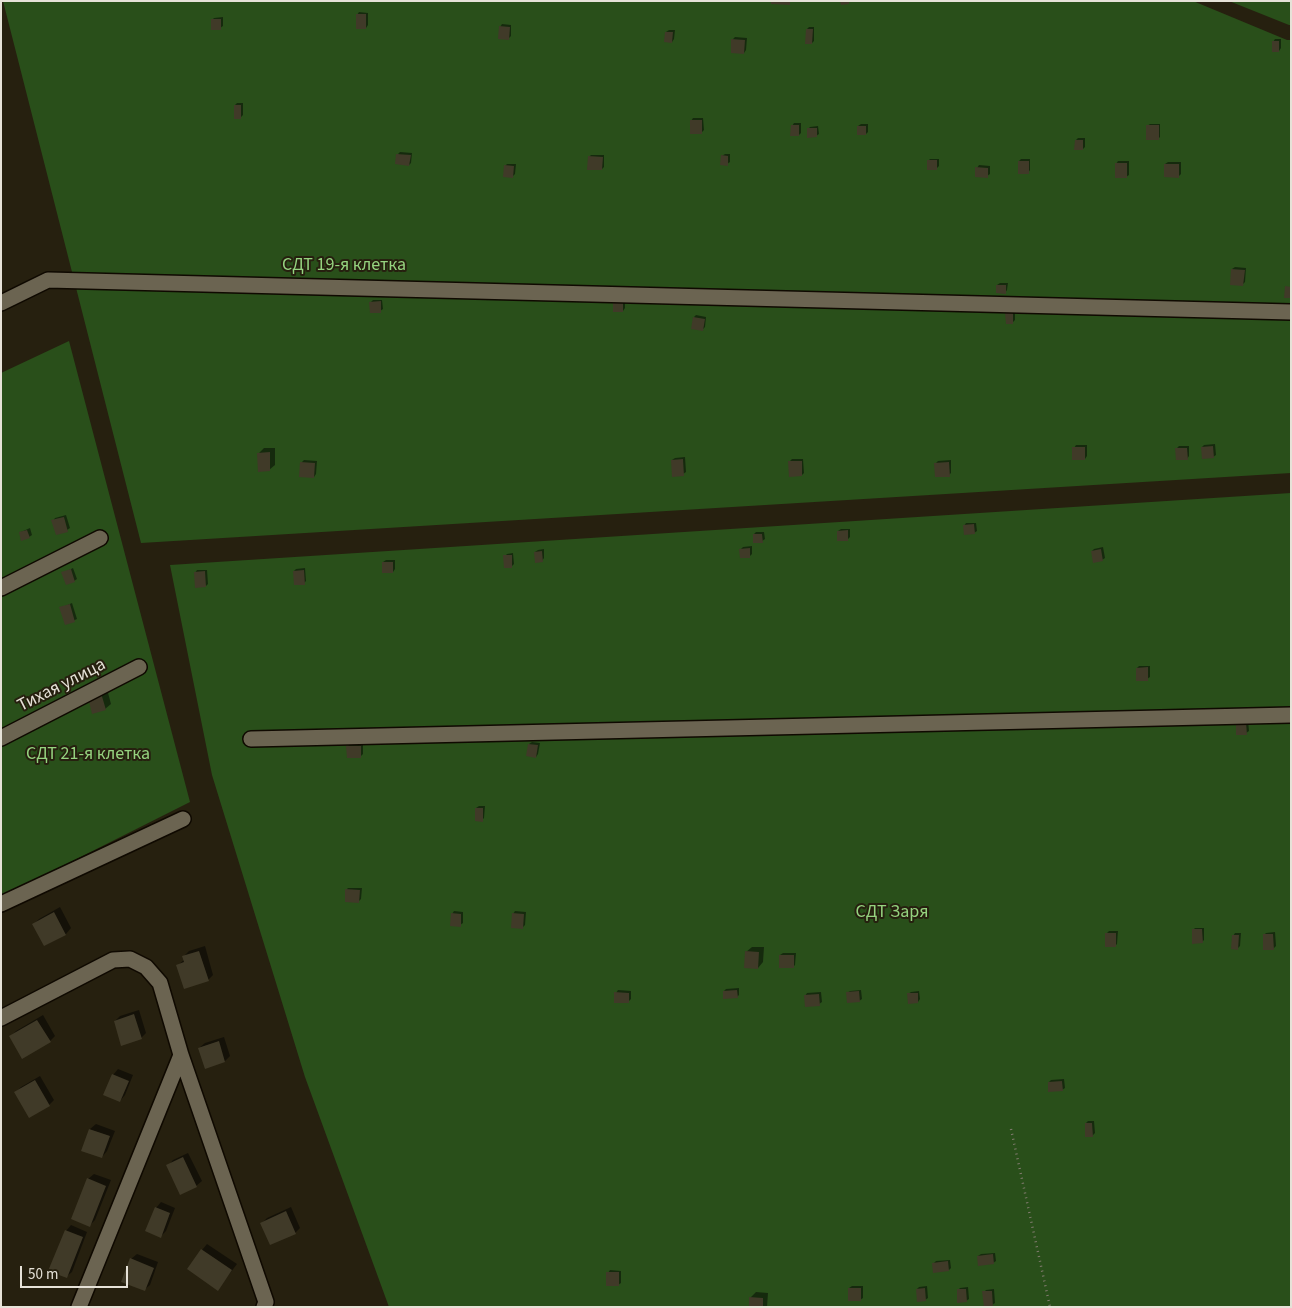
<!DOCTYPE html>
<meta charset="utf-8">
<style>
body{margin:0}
#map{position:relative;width:1292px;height:1308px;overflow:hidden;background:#26200f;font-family:"Source Sans 3",sans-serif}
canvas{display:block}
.frame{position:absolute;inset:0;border:2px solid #e6e2d8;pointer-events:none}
.scale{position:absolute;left:20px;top:1266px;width:108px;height:22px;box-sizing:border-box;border:2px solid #e6e2d8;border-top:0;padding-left:6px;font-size:15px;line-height:18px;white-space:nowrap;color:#e6e2d8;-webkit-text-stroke:4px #26200f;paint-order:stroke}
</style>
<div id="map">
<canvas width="1292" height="1308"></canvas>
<div class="frame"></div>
<div class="scale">50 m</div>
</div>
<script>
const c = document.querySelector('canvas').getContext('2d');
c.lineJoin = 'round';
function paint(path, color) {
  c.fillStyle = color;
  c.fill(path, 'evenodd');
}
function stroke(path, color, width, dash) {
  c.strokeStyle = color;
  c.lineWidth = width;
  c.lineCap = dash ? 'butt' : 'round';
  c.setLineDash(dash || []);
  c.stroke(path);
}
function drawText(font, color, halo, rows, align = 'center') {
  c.font = font + ' "Source Sans 3",sans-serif';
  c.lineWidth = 4;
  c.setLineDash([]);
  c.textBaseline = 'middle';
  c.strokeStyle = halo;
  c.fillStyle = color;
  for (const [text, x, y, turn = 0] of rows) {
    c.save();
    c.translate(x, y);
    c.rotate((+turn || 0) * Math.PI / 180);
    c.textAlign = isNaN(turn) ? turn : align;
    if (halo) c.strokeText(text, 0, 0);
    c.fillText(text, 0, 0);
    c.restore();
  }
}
paint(new Path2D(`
 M3 1H1193L1287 40H1291V473L141 543Z
 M1229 1H1291V25H1289Z
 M69 341 190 802 1 897V373Z
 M1291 493V1307H389L305 1077 212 775 170 565Z`), '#294f1a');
paint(new Path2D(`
 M359 12 368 13V25L366 28 357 15Z
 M223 17V26L220 28 212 20 214 18Z
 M502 24 511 25V36L509 38 500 27Z
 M809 27H814V41L812 43 807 29Z
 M669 30H675L674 39 672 42 666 32Z
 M735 37 747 38 746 50 744 53 732 40Z
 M1275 39H1281V48L1279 51 1273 42Z
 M237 103H243V115L240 118 235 105Z
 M693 118H703L704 130 701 133 691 121Z
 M794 123H801V133L799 135 792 126Z
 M861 124H868V132L866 134 858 126Z
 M1150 124H1160V137L1158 139 1147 126Z
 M818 126 819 134 816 136 808 129 810 127Z
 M1078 138H1085V147L1083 149 1076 140Z
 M400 152 412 153 411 163 409 165 398 154Z
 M725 154H730V162L727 164 722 156Z
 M591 155H604V167L602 169 589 157Z
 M930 159H939V166L937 168 928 161Z
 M1021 159H1030V170L1028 173 1019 161Z
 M1118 161H1129V175L1126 177 1116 164Z
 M1168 162H1181V174L1179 176 1165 164Z
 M507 164H516L515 174 513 176 505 166Z
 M979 165 990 166V174L987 176 977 168Z
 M1235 267 1246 268 1245 282 1243 284 1232 269Z
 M1000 283H1008L1007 290 1005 293 997 285Z
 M373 300H382L383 309 380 311 371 302Z
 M625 300V308L623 311H614Z
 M1009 311H1015V320L1012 323 1007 313Z
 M696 315 706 317 705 327 702 330 694 317Z
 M1215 444 1216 455 1213 457 1202 447 1204 445Z
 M1076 445H1087V456L1085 459 1074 448Z
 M1179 446H1189V456L1187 459 1176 449Z
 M264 448H275V465L269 470 259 453Z
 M685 457 686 472 683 474 672 460 675 458Z
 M792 459H803L804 473 802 475 789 462Z
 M304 460 317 461 316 474 314 477 301 463Z
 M951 460V473L949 475 935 464 938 461Z
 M66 515 70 528 67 530 53 521 55 518Z
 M966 523H976L977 531 974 533 964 526Z
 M30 528 32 535 29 537 21 532Z
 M841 529H850V537L847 540 838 531Z
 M756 532H764L765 539 762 541 754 534Z
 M752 546V554L750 556 741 549 743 547Z
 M1103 547 1105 558 1102 560 1092 551 1094 549Z
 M544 549V558L542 561 535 552 538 550Z
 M513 553 514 564 512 566 505 556 507 554Z
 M386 560H395V569L393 572 383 562Z
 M73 568 77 579 74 581 63 573Z
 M305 568 306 581 304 583 294 571 296 569Z
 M197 570H207L208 584 206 586 195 573Z
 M72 603 77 619 66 624 61 608Z
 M1139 666H1150V677L1147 679 1137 668Z
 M107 689 111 704 105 709 89 698Z
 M1248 720 1249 731 1246 733 1237 722Z
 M532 742 540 743 538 754 536 757 529 744Z
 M350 744H363V754L360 757 347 747Z
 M479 806H485L484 818 482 820 476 808Z
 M348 888H362L361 899 359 901 346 890Z
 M60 907 71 928 66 934 45 945 34 924 39 919Z
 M454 911 463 912V923L460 925 452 914Z
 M515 911 526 912 525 925 523 927 513 914Z
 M1195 928H1204V940L1202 942 1193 930Z
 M1109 931H1118L1117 944 1115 946 1107 933Z
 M1275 932 1276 946 1273 949 1264 935 1266 933Z
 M1235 933H1241L1240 946 1238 948 1233 936Z
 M205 946 213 975 208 980 178 965 185 959 184 956 189 951Z
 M752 947H764L763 962 758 968 746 952Z
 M783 953H796L795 965 793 967 780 955Z
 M739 988V995L737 997 724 991 726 989Z
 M618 990 631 991V999L628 1002 616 993Z
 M861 990 862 999 859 1001 847 993 850 991Z
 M919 991 920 999 918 1002 908 994 911 992Z
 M821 992 822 1002 819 1004 805 996 807 993Z
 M139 1010 146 1033 141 1038 115 1021 120 1016Z
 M43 1015 55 1036 50 1041 11 1036 16 1031Z
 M224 1037 230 1056 225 1061 205 1067 199 1048 205 1043Z
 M118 1069 133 1075 125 1095 120 1101 113 1075Z
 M40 1076 54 1100 49 1105 16 1092 21 1087Z
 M1064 1079 1065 1088 1062 1090 1049 1082 1051 1080Z
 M1088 1121H1094L1095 1133 1092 1136 1086 1123Z
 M96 1124 115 1131 107 1151 102 1157 83 1150 90 1129Z
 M188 1153 202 1181 196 1186 168 1166 173 1160Z
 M94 1174 111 1180 95 1220 90 1225 88 1179Z
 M161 1202 175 1208 166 1231 161 1236 156 1208Z
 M291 1207 300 1228 295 1233 262 1223 267 1218Z
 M71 1225 87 1232 72 1272 66 1277V1231Z
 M207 1244 237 1264 218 1289 202 1250Z
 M995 1253 996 1261 993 1263 978 1256 981 1254Z
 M137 1254 158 1262 150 1285 144 1290 131 1259Z
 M950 1260 951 1268 949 1270 934 1263 936 1261Z
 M610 1270 621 1271V1283L618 1285 608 1273Z
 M852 1286H863V1298L860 1300 849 1288Z
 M927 1286 928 1298 925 1300 917 1289 919 1287Z
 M968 1287 969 1299 966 1301 958 1290 960 1288Z
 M994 1289 995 1303 992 1305 984 1292 986 1290Z
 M756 1292 768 1293 767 1307H750V1298Z`), '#0007');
paint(new Path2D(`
 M771 1H790V5L771 4Z
 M840 1H849V4L841 5Z
 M356 14H366V29H356Z
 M211 19H221V30H211Z
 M499 26 510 27 509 40 498 39Z
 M806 29H813L812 44H805Z
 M665 32H673L672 43 664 42Z
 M731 39 745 40 744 54 731 53Z
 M1272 41H1279V52H1272Z
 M234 105H241V119H234Z
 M690 120H702V134H690Z
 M791 125H799V136H790Z
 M1146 125H1159V140H1146Z
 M857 126H866V135H857Z
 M807 128H817V137L807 138Z
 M1075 140H1083V150H1074Z
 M396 154 411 155 409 166 395 164Z
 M721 155 728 156V166L720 165Z
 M588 156 603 157 602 170H587Z
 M927 160H937V170H927Z
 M1018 161H1029V174H1018Z
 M1115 163H1127V178H1115Z
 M1164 164H1179V178L1164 177Z
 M504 165 514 166 513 178 503 177Z
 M975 167 988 168V178L975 177Z
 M1231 269 1245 270 1243 286 1230 285Z
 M996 285H1006V294L996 293Z
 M1285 286 1291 287V298H1284Z
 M381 301V313H370L369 302Z
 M623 301V312H613V302Z
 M1005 313H1013V324H1006Z
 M693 317 705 319 703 331 691 329Z
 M1213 446 1214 458 1202 459 1201 447Z
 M1072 447H1085V460H1072Z
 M1175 448H1187L1188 460H1176Z
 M270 452V471L258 472 257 453Z
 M683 459 684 476 672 477 671 460Z
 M788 461H802V476L789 477Z
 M300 462 315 463 314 478 299 477Z
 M949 462 950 477H935L934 463Z
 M64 517 68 532 56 535 51 520Z
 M974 524 975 534 964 535 963 525Z
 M27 530 30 538 21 541 19 532Z
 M848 530V541H837V531Z
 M753 534H762L763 543H753Z
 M750 548V558H740L739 549Z
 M1101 549 1103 561 1093 563 1091 551Z
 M542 551 543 562 535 563 534 552Z
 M503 555H512V568H504Z
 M382 562H393V573H382Z
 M71 569 75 582 66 585 61 572Z
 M304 570 305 585H294L293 571Z
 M205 571 206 587 195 588 194 572Z
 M70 604 75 622 65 625 59 607Z
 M1148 667V681H1136V668Z
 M101 693 106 710 92 714 88 697Z
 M1236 722H1246L1247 735H1236Z
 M528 744 538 745 536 758 526 756Z
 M346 746H361V758H347Z
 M475 808H483V822L475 821Z
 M345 889 360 890 359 903 345 902Z
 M54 912 66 935 44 946 32 924Z
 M451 913 461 914V927L450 926Z
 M512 913 524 914 523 929 511 928Z
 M1192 929H1202L1203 943 1192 944Z
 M1105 933H1116V947H1105Z
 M1263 934H1273L1274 950H1263Z
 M1232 935H1239L1238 950 1231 949Z
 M199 951 209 981 184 989 176 965 184 962 182 956Z
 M745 951 759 952 758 969 744 968Z
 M779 955H794V968H779Z
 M737 990 738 998 723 999V991Z
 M859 991 860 1002 847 1003 846 992Z
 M614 992 629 993V1003H614Z
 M907 993H918V1003L908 1004Z
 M819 994 820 1006 805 1007 804 995Z
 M134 1014 142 1039 121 1046 114 1021Z
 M37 1020 51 1042 22 1059 9 1036Z
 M219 1041 225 1062 205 1069 198 1048Z
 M112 1074 129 1081 120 1102 103 1095Z
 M35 1080 50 1106 29 1118 14 1092Z
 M1062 1081 1063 1091 1048 1092V1082Z
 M1085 1123H1092L1093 1137H1085Z
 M89 1129 110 1136 102 1158 81 1151Z
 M183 1157 197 1187 180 1195 166 1165Z
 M87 1178 106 1186 90 1227 71 1219Z
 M155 1207 170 1213 161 1238 145 1231Z
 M286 1211 296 1234 270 1245 260 1223Z
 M65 1230 83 1237 67 1278 48 1271Z
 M201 1249 232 1270 218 1291 187 1269Z
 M993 1254 994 1264 978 1266 977 1256Z
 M130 1258 154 1268 145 1291 121 1282Z
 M948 1261 949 1271 933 1273 932 1263Z
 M606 1272H619V1286H606Z
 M848 1288H861V1301H848Z
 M925 1288 926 1301 917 1302 916 1289Z
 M957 1289H966L967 1302 957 1303Z
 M982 1291H992L993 1307H984Z
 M749 1297 763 1298V1307H749Z`), '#403a28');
const minor = new Path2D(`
 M1 303 48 280 1291 312
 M1 588 100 538
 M1 738 139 667
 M251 739 1291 715
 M1 904 183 819
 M1 1018 113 960 130 959 146 967 160 983 181 1055 266 1302 264 1307
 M79 1307 181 1055`);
stroke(minor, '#0f0900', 18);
stroke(new Path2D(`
 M1011 1129 1050 1307`), '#807b6e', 2.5, [1, 4]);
stroke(minor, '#6b6451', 15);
drawText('18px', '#95d37f', '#26200f', [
 ["СДТ 19-я клетка",344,266],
 ["СДТ 21-я клетка",88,755],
 ["СДТ Заря",892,913]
]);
drawText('18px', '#e6e2d8', '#26200f', [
 ["Тихая улица",62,686,-27]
]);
</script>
